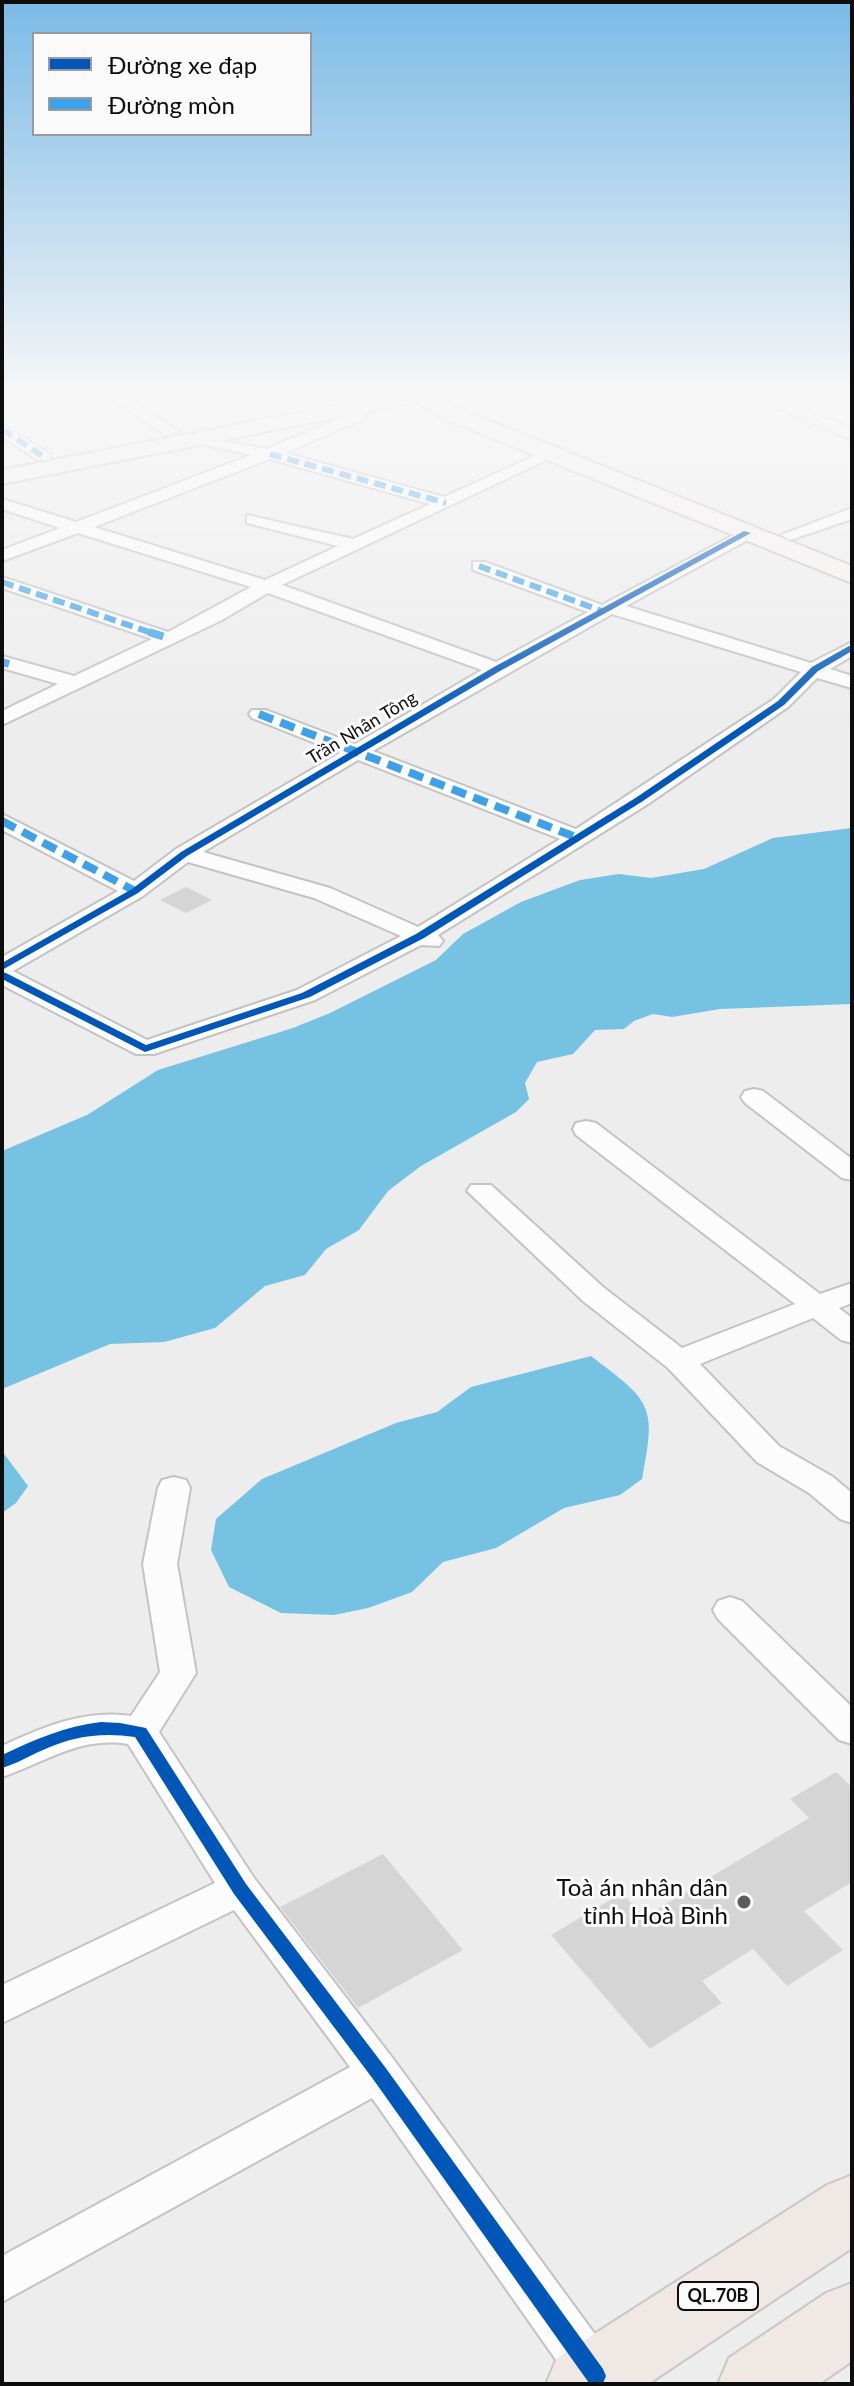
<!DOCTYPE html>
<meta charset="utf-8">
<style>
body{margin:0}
#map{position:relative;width:854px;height:2386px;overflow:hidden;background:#ededee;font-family:Lato,sans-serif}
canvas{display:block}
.frame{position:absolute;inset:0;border:4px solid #0d0d0d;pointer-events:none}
.legend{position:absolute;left:32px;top:32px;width:280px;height:104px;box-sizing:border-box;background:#fafafb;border:2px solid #9b9b9c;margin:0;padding:10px 14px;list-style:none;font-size:24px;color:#0d0d0d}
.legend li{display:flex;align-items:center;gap:16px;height:40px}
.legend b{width:40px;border:2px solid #9b9b9c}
</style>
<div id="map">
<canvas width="854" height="2386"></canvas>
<div class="frame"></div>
<ul class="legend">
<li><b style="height:10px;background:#0057b8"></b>Đường xe đạp</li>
<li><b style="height:10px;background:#3ca1e9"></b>Đường mòn</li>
</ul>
</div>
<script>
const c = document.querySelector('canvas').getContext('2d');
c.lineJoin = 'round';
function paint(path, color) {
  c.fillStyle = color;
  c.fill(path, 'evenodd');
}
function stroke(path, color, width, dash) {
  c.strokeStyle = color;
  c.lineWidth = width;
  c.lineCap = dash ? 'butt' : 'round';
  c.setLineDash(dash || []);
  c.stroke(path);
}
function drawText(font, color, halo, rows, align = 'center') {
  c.font = font + ' Lato,sans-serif';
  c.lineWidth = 6;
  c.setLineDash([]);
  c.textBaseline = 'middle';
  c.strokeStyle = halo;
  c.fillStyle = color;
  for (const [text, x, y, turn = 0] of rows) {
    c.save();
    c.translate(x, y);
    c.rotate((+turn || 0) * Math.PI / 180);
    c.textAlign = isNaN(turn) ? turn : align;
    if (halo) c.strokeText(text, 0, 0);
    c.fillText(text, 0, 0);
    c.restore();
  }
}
paint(new Path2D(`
 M852 828V1004L720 1009 672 1017 653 1014 634 1021 624 1029 595 1030 573 1054 537 1062 525 1083 529 1099 516 1112 421 1166 388 1191 359 1230 326 1249 305 1275 265 1286 215 1328 164 1342 110 1344 2 1389V1151L87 1115 158 1070 293 1028 330 1013 436 960 463 934 521 902 580 880 619 874 651 878 704 869 773 838Z
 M591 1356C651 1402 657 1404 642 1479L620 1495 564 1508 496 1548 443 1562 412 1592 368 1608 334 1615 281 1613 229 1587 211 1550 216 1519 262 1479 396 1423 437 1412 471 1387Z
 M2 1451 28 1486 16 1503 2 1513Z`), '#75c2e2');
paint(new Path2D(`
 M186 887 212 900 186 913 160 900Z
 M836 1772 852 1787V1882L804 1911 843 1950 787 1986 753 1949 702 1981 722 2003 650 2049 551 1935 622 1893 644 1917 809 1818 790 1799Z
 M383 1854 463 1950 358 2008 280 1907Z`), '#d5d5d6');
const minor = new Path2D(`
 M104 394H122L179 432 165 435Z
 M745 394H765L852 429V440Z
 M353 403 358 405 366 416 363 419 285 453 444 497 545 451 559 454 282 585 496 662 588 612 473 570V562H485L602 605 747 528 753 529V537L626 606 811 663 852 642V656L830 669 852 676V688L817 678 788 707 648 804 438 935 443 941 439 946 421 945 315 1000 154 1054H136L2 985V957L118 891 2 830V814L134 881 176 849 340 753 252 718 249 714 252 710H266L355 744 482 670 268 593 220 621 2 725V711L58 684 2 668V656L74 676 152 639 2 588V577L168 632 251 587 78 533 2 561V550L60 528 2 509V499L76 522 251 455 192 442V436L267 449 349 414 345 408ZM270 459 430 504 353 539 247 515V523L338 546 265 580 94 527ZM612 614 801 672 774 699 576 829 373 751ZM358 760 560 839 418 927 330 888 203 852ZM188 862 314 898 401 936 297 990 147 1040 13 971 143 896Z
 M2 424 50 454V460H38L2 436Z
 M852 508V519L790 540 781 535Z
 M754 1089 763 1091 852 1159V1180L842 1178 745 1103 741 1097 745 1091Z
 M586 1121 596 1123 820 1294 852 1283V1303L839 1308 852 1318V1343L841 1340 813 1318 700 1364 779 1446 833 1477 852 1493V1523L840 1519 809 1493 757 1462 668 1368 583 1301 467 1191 471 1185H491L603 1287 682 1348 795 1304 576 1135 573 1129 576 1123Z
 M174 1477 186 1480 190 1488 177 1564 196 1673 159 1732 254 1878 394 2060 613 2359 620 2376 616 2384H573L372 2098 2 2302V2256L350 2067 234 1910 2 2023V1985L215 1883 128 1744C80 1736 46 1762 2 1777V1746C43 1727 85 1709 131 1716L160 1672 143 1564 158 1488 162 1480Z
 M730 1597 742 1601 852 1707V1744L839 1740 718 1619 713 1610 718 1601Z`);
const secondary = new Path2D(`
 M394 394H436L458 408 852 566V583L442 418 416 402 2 484V470Z`);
const primary = new Path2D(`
 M852 2175V2248L648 2384H546L557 2358 827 2185Z
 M852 2283V2361L819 2384H718L729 2358 826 2293Z`);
stroke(minor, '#c3c3c4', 4);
stroke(secondary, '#c3c3c4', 4);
stroke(primary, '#c8c8c8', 4);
paint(minor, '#fcfcfc');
paint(secondary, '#f6f2f1');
paint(primary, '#f0e8e4');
stroke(new Path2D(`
 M2 429 44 457
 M270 454 446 503
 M479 566 602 611
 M2 582 155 634`), '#3ca1e9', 6, [12, 6]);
stroke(new Path2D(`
 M149 632 168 638
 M2 662 9 664
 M259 714 578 838
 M2 821 135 891`), '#3ca1e9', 8, [15, 8]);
paint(new Path2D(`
 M744 531 751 533 500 671 187 856 138 893 2 970V963L132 889 181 852 494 667Z
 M849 646H852V651L818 671 784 705 643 801 424 938 310 997 145 1052 2 979V972L6 973 146 1045 302 993 416 934 637 797 778 701 812 667Z
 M101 1722 120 1723 146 1728 246 1884 385 2067 603 2369 606 2376 603 2383H589L373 2079 234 1894 135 1737C102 1732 73 1736 43 1750 29 1756 16 1764 2 1768V1755C34 1740 65 1726 101 1722Z`), '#0057b8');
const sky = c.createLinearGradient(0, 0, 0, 728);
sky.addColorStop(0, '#7abae6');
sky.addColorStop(0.54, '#f7f7f7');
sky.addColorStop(1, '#f7f7f700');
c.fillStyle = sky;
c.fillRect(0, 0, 854, 728);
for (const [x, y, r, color] of [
 [744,1902,8,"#5b5b5c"]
]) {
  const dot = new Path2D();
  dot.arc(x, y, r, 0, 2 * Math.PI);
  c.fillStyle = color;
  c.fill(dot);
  stroke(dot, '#fafafb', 3);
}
drawText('18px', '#0d0d0d', '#fafafb', [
 ["Trần Nhân Tông",362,728,-31]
]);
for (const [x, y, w] of [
 [718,2296,80]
]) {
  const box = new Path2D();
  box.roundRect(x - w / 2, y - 14, w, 28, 6);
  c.fillStyle = '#fafafb';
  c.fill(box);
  stroke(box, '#0d0d0d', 2);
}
drawText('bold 18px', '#0d0d0d', null, [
 ["QL.70B",718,2296]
]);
drawText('24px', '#0d0d0d', '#fafafb', [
 ["Toà án nhân dân",728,1888],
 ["tỉnh Hoà Bình",728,1916]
], 'right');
</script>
